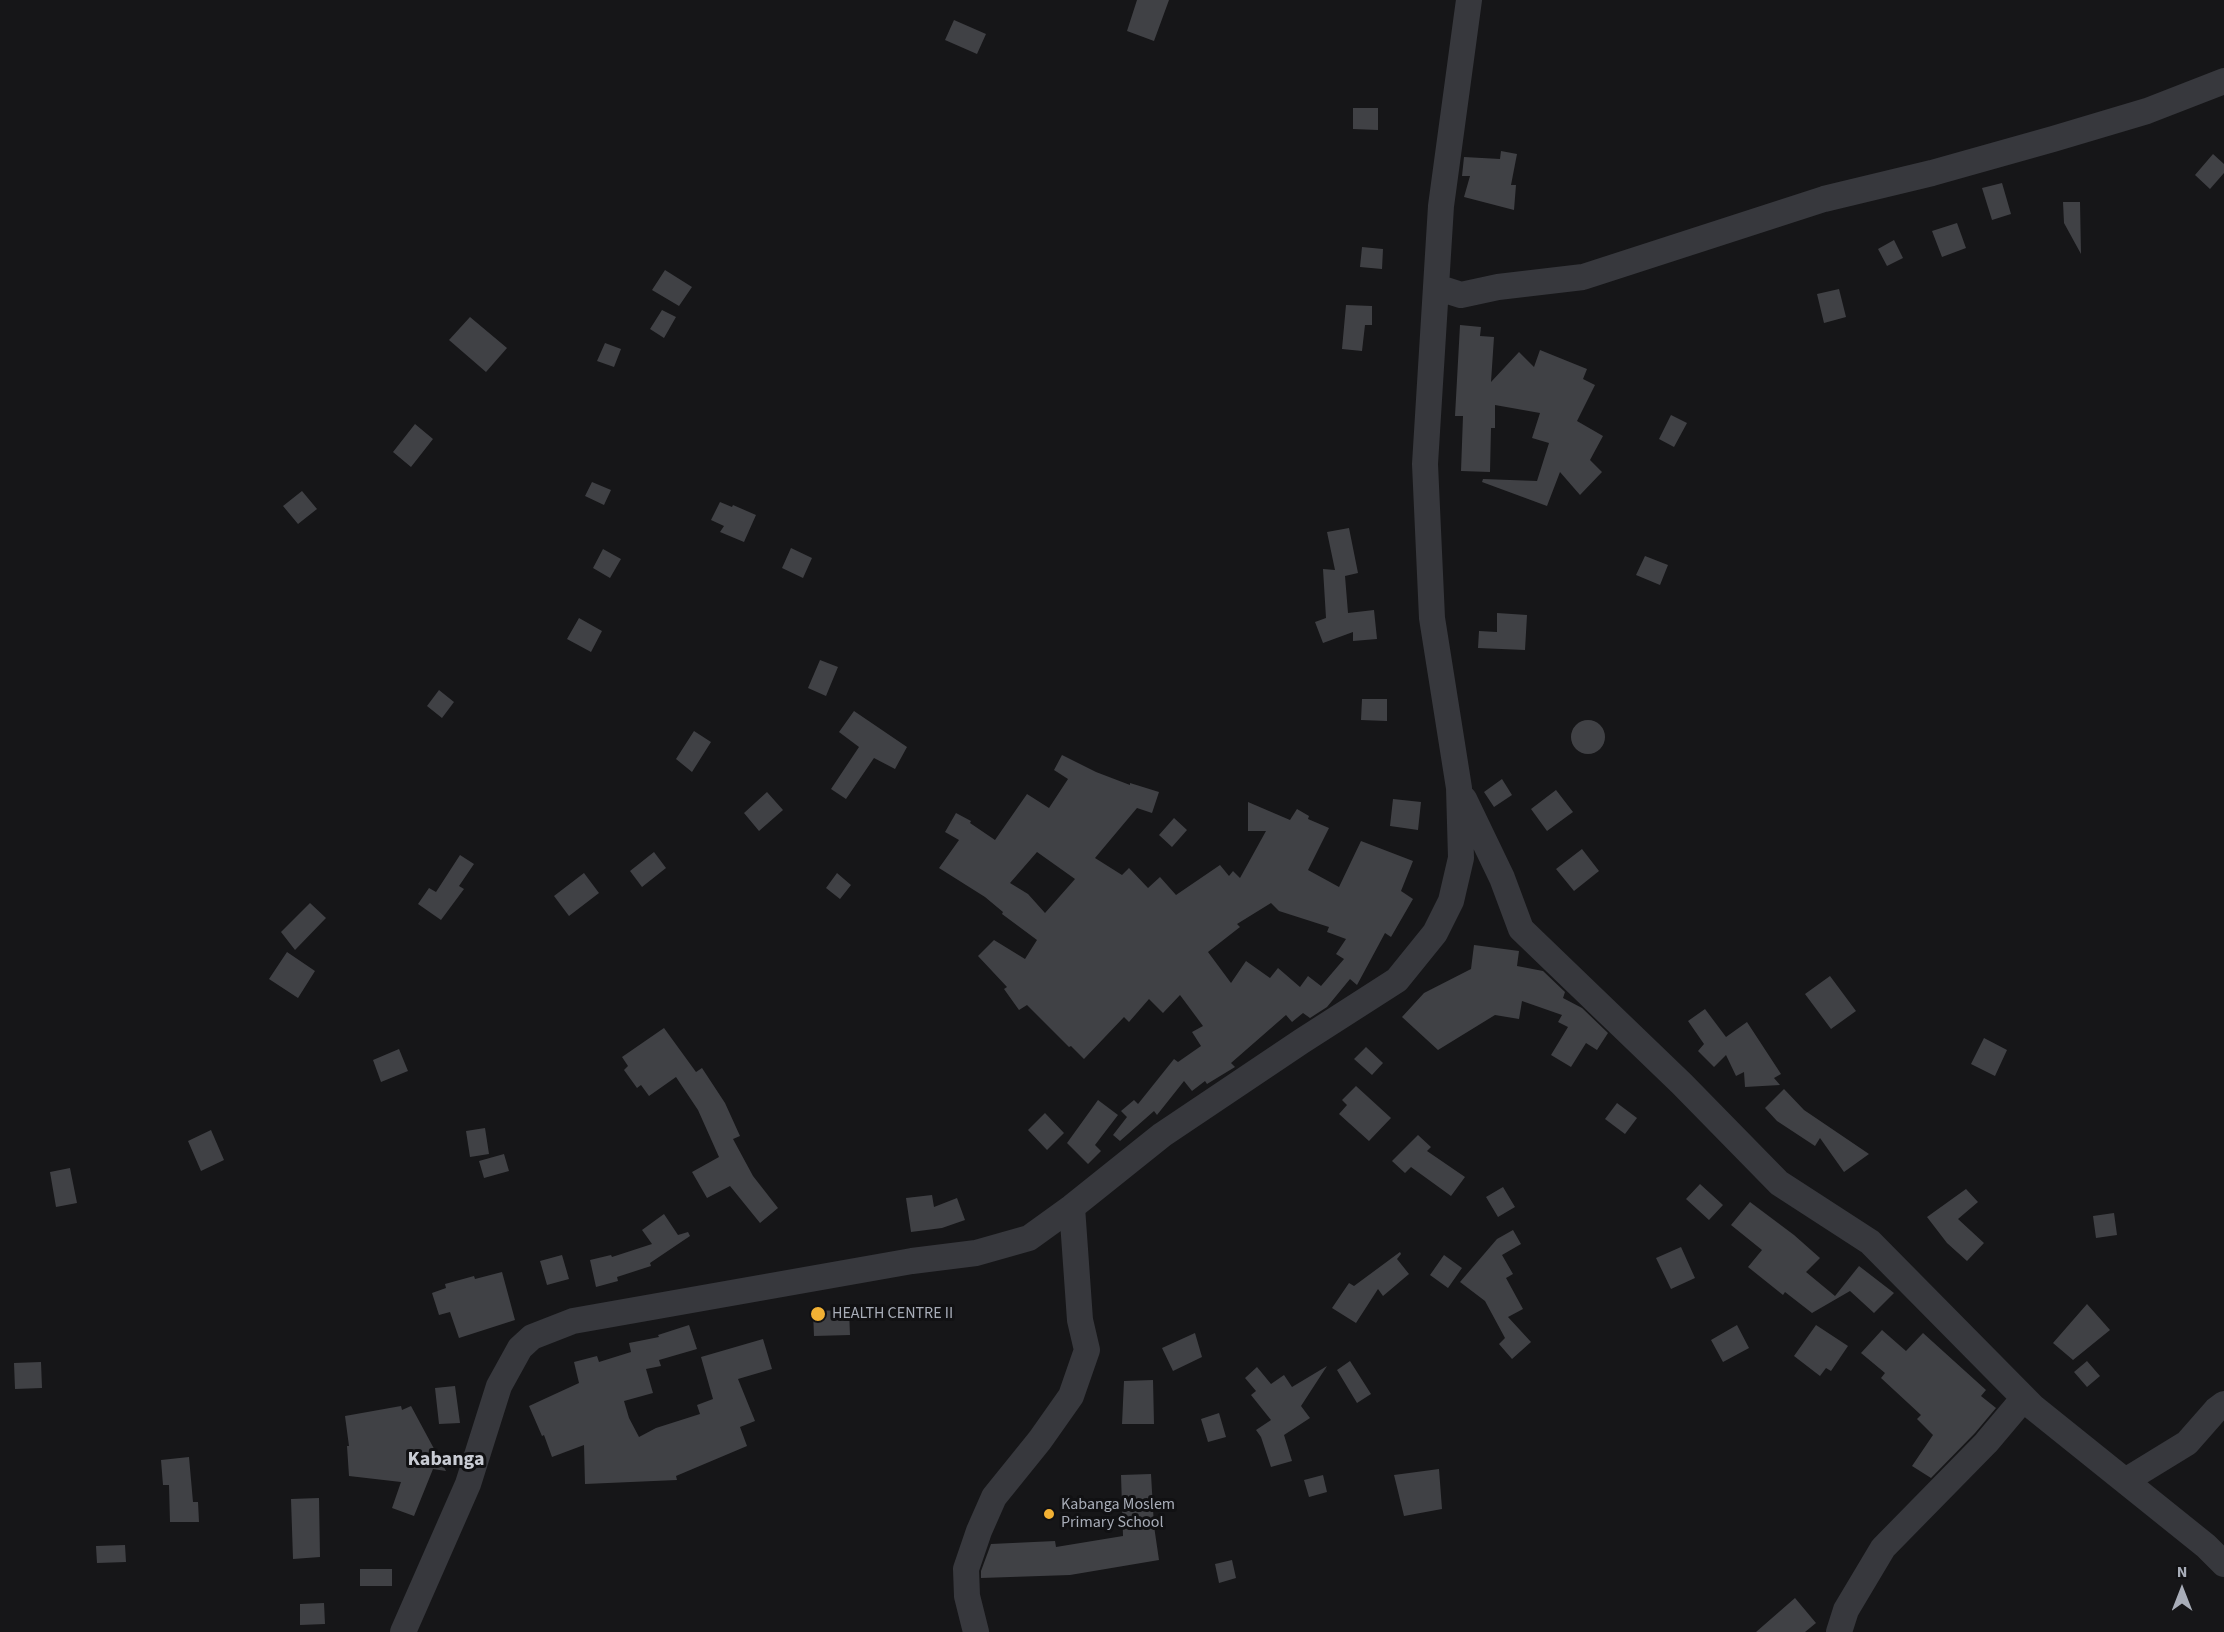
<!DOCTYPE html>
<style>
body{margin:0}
#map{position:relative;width:2224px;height:1632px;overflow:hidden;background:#161618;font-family:"Source Sans 3",sans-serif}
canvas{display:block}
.north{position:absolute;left:2152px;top:1560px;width:60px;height:60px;-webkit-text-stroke:4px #111113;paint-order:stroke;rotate:0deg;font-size:16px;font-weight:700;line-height:24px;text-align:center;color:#a8adb8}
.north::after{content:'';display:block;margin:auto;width:21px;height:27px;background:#a8adb8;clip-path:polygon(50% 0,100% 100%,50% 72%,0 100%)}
</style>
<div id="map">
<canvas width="2224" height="1632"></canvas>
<div class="north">N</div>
</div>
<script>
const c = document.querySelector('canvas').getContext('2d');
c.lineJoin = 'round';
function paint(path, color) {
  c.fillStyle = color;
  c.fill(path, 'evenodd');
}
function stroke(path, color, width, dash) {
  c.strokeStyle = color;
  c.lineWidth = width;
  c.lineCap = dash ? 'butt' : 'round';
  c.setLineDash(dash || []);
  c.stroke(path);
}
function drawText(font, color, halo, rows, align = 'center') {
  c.font = font + ' "Source Sans 3",sans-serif';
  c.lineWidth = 6;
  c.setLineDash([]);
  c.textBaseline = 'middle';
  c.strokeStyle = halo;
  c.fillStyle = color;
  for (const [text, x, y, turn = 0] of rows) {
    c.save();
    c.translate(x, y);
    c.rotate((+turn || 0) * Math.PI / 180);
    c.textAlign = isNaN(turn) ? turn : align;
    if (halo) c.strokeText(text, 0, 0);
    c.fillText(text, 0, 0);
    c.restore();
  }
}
paint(new Path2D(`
 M1137 0H1169L1154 41 1127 31Z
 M954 20 986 34 977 54 945 40Z
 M1353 108H1378V130L1353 129Z
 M1501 151 1517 154 1511 185H1516L1514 210 1464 197 1470 176H1462L1464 157 1500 159Z
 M2213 154 2224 164V173L2210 189 2195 175Z
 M2002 183 2011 214 1992 220 1982 188Z
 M2063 202H2080L2081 254 2064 223Z
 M1957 223 1966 248 1942 257 1932 231Z
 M1894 240 1903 258 1887 266 1878 249Z
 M1362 247 1383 249 1382 269 1360 267Z
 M665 270 692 287 679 306 652 290Z
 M1839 289 1846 317 1824 323 1817 294Z
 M1346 305 1372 306V325H1365L1362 351 1342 349Z
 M662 310 676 317 664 338 650 329Z
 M470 317 507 348 486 372 449 340Z
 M1460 325 1481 327 1480 336 1494 337 1491 382 1519 352 1534 367 1540 350 1587 369 1583 379 1595 385 1577 421 1603 436 1590 460 1602 472 1580 495 1560 472 1547 506 1482 482 1483 479 1537 481 1549 443 1532 438 1540 413 1495 405V428H1491L1490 472 1461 471 1463 416H1455Z
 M605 343 621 349 614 367 597 361Z
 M1671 415 1687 423 1674 447 1659 439Z
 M415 424 433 439 411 467 393 452Z
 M592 482 611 490 604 505 585 496Z
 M302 491 317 509 298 524 283 506Z
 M720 502 732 507 733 505 756 515 744 542 720 532 724 526 711 520Z
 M1349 528 1358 573 1345 576 1348 613 1374 610 1377 639 1353 641V632L1323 643 1315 622 1326 618 1323 569 1335 570 1327 532Z
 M791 548 812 558 803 578 782 568Z
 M603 549 621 559 610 578 593 568Z
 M1645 556 1668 565 1660 585 1636 575Z
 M1497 613 1527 615 1525 650 1478 648 1479 631 1497 632Z
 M579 618 602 631 591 652 567 639Z
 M820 660 838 667 826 696 808 688Z
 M439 690 454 702 442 718 427 706Z
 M1362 699H1387V721L1361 720Z
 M854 711 907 747 895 769 874 758 846 799 831 789 859 747 839 732Z
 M1571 737a17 17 0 1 1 34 0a17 17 0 1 1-34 0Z
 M694 731 711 742 692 772 676 759Z
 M1062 755 1096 772 1130 785V783L1159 792 1152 813 1137 808 1095 858 1122 875 1129 868 1148 888 1160 877 1176 895 1220 865 1229 876 1233 871 1240 878 1266 831H1248V802L1290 820 1297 809 1309 816 1308 819 1329 828 1308 870 1339 887 1361 841 1413 861 1401 891 1413 899 1391 937 1385 933 1357 985 1350 979 1327 1007 1310 1018 1303 1013 1292 1022 1286 1015 1231 1063 1235 1067 1207 1084 1205 1081 1192 1091 1184 1081 1157 1115 1154 1111 1120 1141 1113 1135 1127 1117 1121 1111 1134 1100 1138 1104 1174 1059 1178 1062 1201 1046 1192 1032 1203 1026 1180 995 1163 1013 1149 999 1129 1022 1124 1017 1084 1059 1071 1046 1069 1047 1027 1005 1019 1010 1004 989 1007 987 978 956 994 940 1025 959 1037 940 1002 914 1003 912 985 897 939 868 959 840 945 832 956 813 971 821 970 823 995 840 1027 794 1049 808 1068 779 1054 770ZM1037 852 1075 879 1045 913 1028 894 1010 883ZM1271 903 1279 911 1329 927 1327 932 1346 939 1336 954 1344 959 1321 986 1308 976 1300 987 1278 968 1270 978 1246 961 1231 983 1208 952 1240 927 1237 924Z
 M1502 779 1512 795 1494 807 1484 792Z
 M1556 790 1573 812 1547 831 1531 809Z
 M767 792 783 810 759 831 744 813Z
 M1393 799 1421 802 1418 830 1390 826Z
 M1174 818 1187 830 1172 847 1159 835Z
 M1582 849 1599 871 1574 891 1556 869Z
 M654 852 666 868 642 887 630 871Z
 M460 855 474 864 459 886 464 889 441 920 418 904 429 888 436 892Z
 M584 873 599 893 569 916 554 896Z
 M837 873 851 885 840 899 826 888Z
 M310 903 326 918 295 950 281 932Z
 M1474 945 1519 951 1517 966 1543 971 1565 992 1563 998 1582 1008 1608 1033 1597 1050 1586 1043 1571 1067 1551 1055 1568 1027 1558 1022 1562 1015 1522 1001 1519 1019 1495 1015 1438 1050 1402 1017 1424 993 1471 969Z
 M287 952 315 971 298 998 269 979Z
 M1830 976 1856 1011 1831 1029 1805 994Z
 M1705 1009 1726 1037 1747 1022 1781 1074 1774 1078 1780 1085 1745 1087 1744 1072 1736 1076 1726 1055 1714 1067 1698 1051 1704 1044 1688 1021Z
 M664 1028 696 1072 702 1068 725 1103 740 1136 733 1139 753 1176 778 1208 760 1223 730 1186 707 1198 692 1172 719 1157 698 1110 676 1077 649 1096 641 1085 637 1088 624 1070 628 1066 622 1057Z
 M1984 1038 2007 1050 1995 1076 1971 1064Z
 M1366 1047 1383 1063 1372 1075 1354 1059Z
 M399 1049 408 1071 381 1082 373 1060Z
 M1356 1086 1391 1118 1369 1141 1339 1114 1347 1105 1342 1100Z
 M1784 1089 1804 1110 1869 1154 1844 1172 1820 1138 1815 1146 1777 1121 1765 1108Z
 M1098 1100 1118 1115 1095 1145 1101 1151 1088 1164 1067 1143Z
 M1617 1103 1637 1118 1625 1134 1605 1119Z
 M1045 1113 1064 1133 1047 1150 1028 1130Z
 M485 1128 489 1154 470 1157 466 1131Z
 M211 1130 224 1160 201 1171 188 1141Z
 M1418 1135 1431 1147 1427 1151 1465 1177 1451 1196 1411 1167 1405 1173 1392 1161Z
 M504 1154 509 1171 484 1178 479 1161Z
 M70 1168 77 1203 56 1207 50 1172Z
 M1700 1184 1723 1205 1709 1220 1686 1199Z
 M1503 1187 1515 1207 1498 1217 1486 1197Z
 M1966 1189 1978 1202 1958 1219 1984 1243 1967 1261 1947 1243 1927 1217Z
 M932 1195 934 1207 957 1198 965 1220 942 1228 911 1232 906 1198Z
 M1750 1202 1794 1235 1820 1258 1806 1272 1835 1296 1859 1266 1894 1293 1874 1313 1850 1291 1812 1313 1785 1292 1783 1295 1748 1267 1762 1250 1731 1225Z
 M2114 1213 2117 1235 2096 1238 2093 1216Z
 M664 1214 678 1235 688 1232 690 1236 650 1263 651 1266 617 1277 618 1281 596 1287 590 1260 611 1255 612 1257 652 1244 642 1230Z
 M1513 1230 1521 1244 1502 1255 1513 1274 1506 1278 1523 1309 1508 1317 1531 1342 1512 1359 1499 1344 1505 1338 1485 1301 1460 1282 1497 1239Z
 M1681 1247 1695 1278 1671 1289 1656 1258Z
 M1400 1252 1401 1254 1397 1259 1409 1274 1383 1296 1378 1289 1356 1323 1332 1308 1349 1283 1354 1286Z
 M562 1255 569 1279 547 1285 540 1261Z
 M1444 1255 1462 1268 1448 1288 1430 1275Z
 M502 1272 515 1320 459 1338 450 1312 439 1315 432 1293 446 1288 445 1284 474 1276 475 1279Z
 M2087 1304 2110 1330 2073 1360 2053 1343Z
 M849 1310 850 1335 814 1336 813 1311Z
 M689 1325 697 1349 659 1360 661 1366 646 1369 653 1393 624 1401 629 1418 639 1437 656 1428 700 1414 697 1405 713 1399 701 1357 763 1339 772 1369 738 1379 755 1421 740 1427 747 1446 676 1476 677 1480 585 1484 584 1445 552 1457 544 1435 542 1436 529 1406 579 1383 574 1362 597 1356 599 1362 631 1352 629 1343 659 1337 658 1335Z
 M1737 1325 1749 1348 1723 1362 1711 1340Z
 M1816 1325 1848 1346 1831 1371 1826 1368 1820 1376 1794 1356Z
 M1882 1330 1906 1351 1923 1333 1986 1390 1981 1396 1996 1408 1975 1433 1931 1478 1912 1466 1933 1435 1917 1419 1921 1415 1881 1378 1885 1373 1861 1353Z
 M1195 1333 1202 1357 1173 1371 1162 1348Z
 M1350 1361 1371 1394 1357 1403 1337 1370Z
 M2087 1361 2100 1376 2087 1387 2074 1372Z
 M41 1362 42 1388 15 1389 14 1363Z
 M1327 1366 1301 1406 1310 1418 1284 1435 1292 1461 1271 1467 1261 1437 1256 1430 1271 1420 1251 1395 1256 1391 1245 1378 1257 1367 1271 1384 1284 1375 1292 1387Z
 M1153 1380 1154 1424H1122L1124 1381Z
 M455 1386 460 1423 439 1424 435 1388Z
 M401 1406 402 1410 411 1406 446 1471 433 1469 414 1516 392 1508 401 1482 349 1476 347 1446H349L345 1416Z
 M1219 1413 1226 1437 1208 1442 1201 1419Z
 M189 1457 193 1502H198L199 1522H170L169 1485H163L161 1460Z
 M1439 1469 1442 1509 1404 1516 1394 1475Z
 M1151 1474 1154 1526 1159 1560 1070 1575 981 1578V1571L991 1544 1055 1541 1056 1547 1123 1536 1121 1475Z
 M1323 1475 1327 1492 1309 1497 1304 1480Z
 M319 1498 320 1557 293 1559 291 1499Z
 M125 1545 126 1562 97 1563 96 1546Z
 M1232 1560 1236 1578 1219 1583 1215 1564Z
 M360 1569H392V1586H360Z
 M1795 1598 1816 1623 1805 1632H1756Z
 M324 1603 325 1624 300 1625V1604Z`), '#404145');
stroke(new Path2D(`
 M1436 287 1461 295 1498 287 1583 277 1824 199 1932 173 2053 139 2147 111 2224 81
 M1464 799 1502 878 1521 929 1682 1084 1779 1183 1870 1242 2033 1407 2206 1546 2224 1564
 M2125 1481 2187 1443 2216 1410 2224 1404
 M403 1632 468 1484 499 1386 520 1348 532 1337 573 1321 912 1261 976 1253 1029 1238 1072 1207 1162 1135 1302 1041 1397 980 1435 933 1451 901 1461 858 1459 788 1432 618 1425 464 1441 206 1469 0
 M976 1632 967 1596 966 1569 979 1531 994 1497 1040 1440 1071 1396 1087 1350 1080 1320 1072 1207
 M1839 1632 1846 1610 1883 1548 1986 1443 2024 1398`), '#37383d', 26);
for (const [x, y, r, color] of [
 [818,1314,8,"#f2b134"],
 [1049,1514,6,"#f2b134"]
]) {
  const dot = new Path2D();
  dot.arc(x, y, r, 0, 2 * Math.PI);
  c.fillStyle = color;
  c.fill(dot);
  stroke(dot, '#111113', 2);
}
drawText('16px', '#a8adb8', '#111113', [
 ["HEALTH CENTRE II",832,1314],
 ["Kabanga Moslem",1061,1505],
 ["Primary School",1061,1523]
], 'left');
drawText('bold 20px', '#c9ccd4', '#111113', [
 ["Kabanga",446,1461]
]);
</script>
